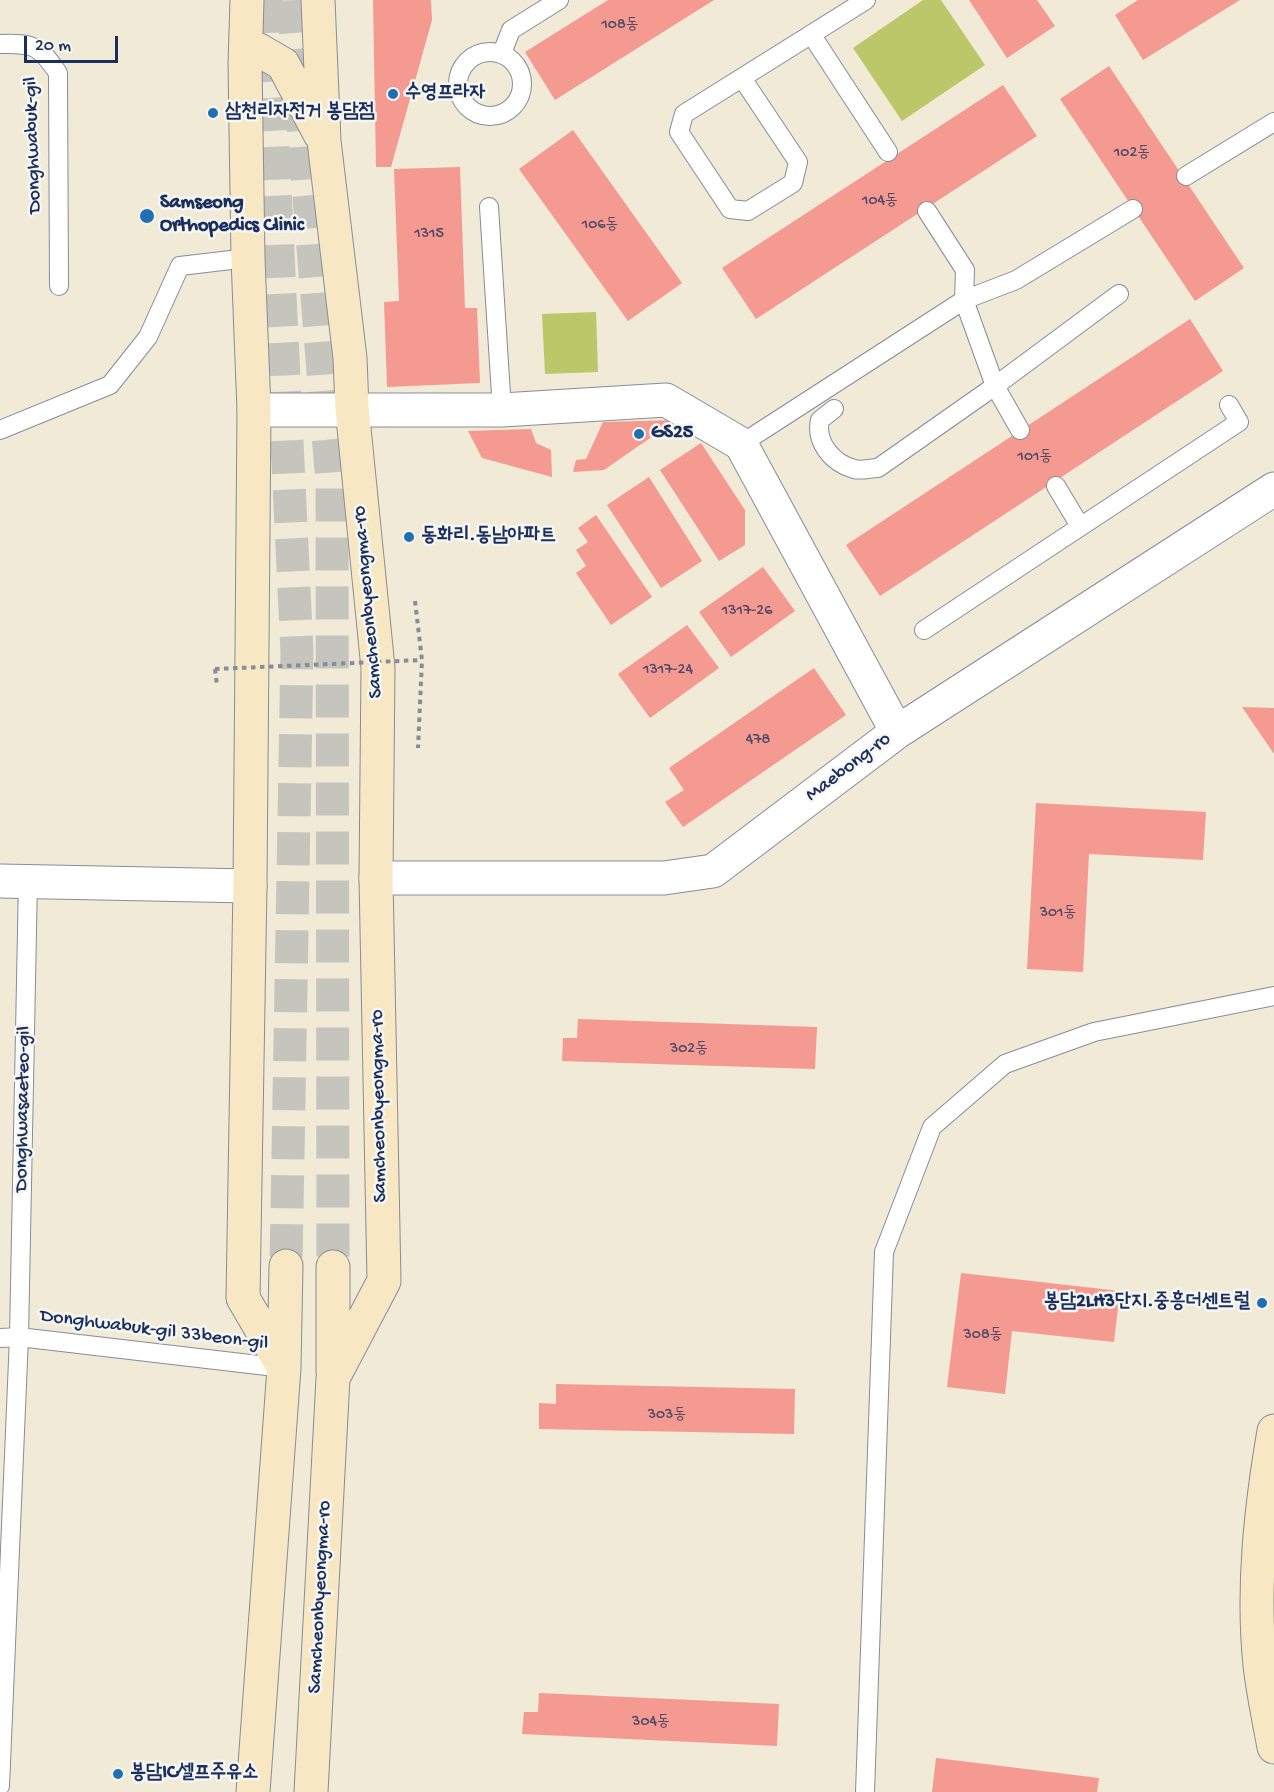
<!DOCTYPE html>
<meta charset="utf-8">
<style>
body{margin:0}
#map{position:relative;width:1274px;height:1792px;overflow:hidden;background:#f0ead6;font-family:"Gochi Hand",sans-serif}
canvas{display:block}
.scale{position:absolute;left:24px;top:36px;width:94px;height:27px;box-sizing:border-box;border:3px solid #1b2f5e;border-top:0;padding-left:8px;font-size:18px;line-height:21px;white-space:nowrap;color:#1b2f5e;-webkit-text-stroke:4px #f6f6f2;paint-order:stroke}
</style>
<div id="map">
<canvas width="1274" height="1792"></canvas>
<div class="scale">20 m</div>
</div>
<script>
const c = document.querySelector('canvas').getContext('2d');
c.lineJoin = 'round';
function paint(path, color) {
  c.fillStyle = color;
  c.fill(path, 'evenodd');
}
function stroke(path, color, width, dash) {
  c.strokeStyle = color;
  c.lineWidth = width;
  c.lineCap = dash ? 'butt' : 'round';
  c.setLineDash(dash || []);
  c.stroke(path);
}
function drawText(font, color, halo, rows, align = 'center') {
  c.font = font + ' "Gochi Hand","Poor Story",sans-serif';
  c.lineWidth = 5;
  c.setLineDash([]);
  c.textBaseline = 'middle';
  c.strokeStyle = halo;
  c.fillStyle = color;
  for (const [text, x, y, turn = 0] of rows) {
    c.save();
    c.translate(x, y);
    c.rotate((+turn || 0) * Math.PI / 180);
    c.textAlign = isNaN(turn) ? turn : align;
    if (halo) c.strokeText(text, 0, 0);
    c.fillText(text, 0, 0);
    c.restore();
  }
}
paint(new Path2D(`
 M923 0H941L985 65 902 121 853 48Z
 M596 312 598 372 545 374 542 314Z`), '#bbc769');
paint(new Path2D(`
 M373 0H431L432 20 391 167H376Z
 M608 0H714L555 100 525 52Z
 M969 0H1037L1055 26 1007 58Z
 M1138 0H1240L1143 60 1115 15Z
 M1109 66 1244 268 1195 301 1060 99Z
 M1003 85 1037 136 756 319 722 268Z
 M573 130 682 283 628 321 519 169Z
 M460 167 465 308H477L480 383 387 387 384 302 399 301 394 169Z
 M1190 319 1223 371 880 596 846 545Z
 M676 420 604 470 573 472 576 460 586 459 603 422Z
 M531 429 536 443 551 450 552 477 482 458 468 431Z
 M701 443 745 510V545L719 561 660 470Z
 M649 477 702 561 661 588 607 505Z
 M596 515 652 597 611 625 576 573 586 566 576 550 588 542 578 528Z
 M763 567 795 611 731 657 699 612Z
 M687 625 719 668 650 718 618 674Z
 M814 668 846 715 683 827 665 802 684 790 669 768Z
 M1242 707 1274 708V754Z
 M1036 803 1206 812 1203 860 1089 854 1083 972 1027 969Z
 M578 1019 817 1027 815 1069 562 1061 563 1038H577Z
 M961 1273 1120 1291 1114 1342 1012 1331 1005 1394 947 1387Z
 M556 1384 795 1389 794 1434 539 1429V1403L556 1404Z
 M539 1693 779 1704 777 1746 522 1734 524 1712H538Z
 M936 1758 1099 1778 1097 1792H932Z`), '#f49a90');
stroke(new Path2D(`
 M266 0 297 652 286 1266
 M293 0 332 483 333 1267`), '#c5c5be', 33, [33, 16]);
const lane = new Path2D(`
 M811 34 888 152
 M0 44C33 43 39 45 58 73L59 286
 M458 84a32 32 0 1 1 64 0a32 32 0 1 1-64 0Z
 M502 53 511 30 559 0
 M742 78 798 162 793 183 748 211 730 209 679 132 684 114 866 0
 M1186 176 1274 122
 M489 207 502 410
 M927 211 965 270 964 300 995 386 1020 430
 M834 409 820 420C815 442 832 463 854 469 861 471 871 468 878 468L995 386 1119 294
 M0 430 110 385 148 337 180 266 248 258
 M741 444 964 300 1016 280 1133 209
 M1056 486 1080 526
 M924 630 1239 422 1229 405
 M0 1338 19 1337 284 1368
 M0 1786 19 1337 28 880
 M865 1792 884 1252 932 1127 1005 1064 1094 1032 1274 996`);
const street = new Path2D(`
 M254 410H502L666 400 741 444 897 732
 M376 878H664L713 871 897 732 1274 489
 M0 881 250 886`);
const secondary = new Path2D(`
 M247 0 245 64 248 258 254 410 250 886 243 1298 284 1368 253 1792
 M245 64 259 50 283 64 320 134
 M333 1267V1373
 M284 1368 286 1266
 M1274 1431C1261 1507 1252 1587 1260 1665 1263 1692 1269 1720 1274 1747
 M311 1792 333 1378 384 1281 376 878 378 668 352 408 350 358 324 141 318 0`);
stroke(lane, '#868c9a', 20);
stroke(street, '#868c9a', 35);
stroke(secondary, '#868c9a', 35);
stroke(new Path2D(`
 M415 601 422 660 418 748
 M215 669 217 686`), '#868c9a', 4, [4.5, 4.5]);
stroke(lane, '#fff', 18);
stroke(street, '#fff', 33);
stroke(secondary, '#f7e8c3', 33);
stroke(new Path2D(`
 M215 669 422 660`), '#868c9a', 4, [4.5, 4.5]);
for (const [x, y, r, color] of [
 [393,94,6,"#1f6fb2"],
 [213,113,6,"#1f6fb2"],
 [147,216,8,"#1f6fb2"],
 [639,434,6,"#1f6fb2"],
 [409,537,6,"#1f6fb2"],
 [1262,1303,6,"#1f6fb2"],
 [118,1774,6,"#1f6fb2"]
]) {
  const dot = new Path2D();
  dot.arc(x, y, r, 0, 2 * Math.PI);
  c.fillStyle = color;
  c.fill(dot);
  stroke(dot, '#f6f6f2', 2);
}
drawText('16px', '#514a6a', null, [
 ["108동",620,26],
 ["102동",1132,154],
 ["104동",880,202],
 ["106동",600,226],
 ["1315",429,235],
 ["101동",1035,458],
 ["1317-26",747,612],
 ["1317-24",668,671],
 ["478",758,741],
 ["301동",1058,914],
 ["302동",689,1050],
 ["308동",983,1336],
 ["303동",667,1416],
 ["304동",651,1723]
]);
drawText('bold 20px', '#1b2f5e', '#f6f6f2', [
 ["수영프라자",405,94],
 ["삼천리자전거 봉담점",225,113],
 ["Samseong",160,204],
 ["Orthopedics Clinic",160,227],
 ["GS25",651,434],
 ["동화리.동남아파트",421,537],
 ["봉담2LH3단지.중흥더센트럴",1250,1303,"right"],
 ["봉담IC셀프주유소",130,1774]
], 'left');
drawText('20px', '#1b2f5e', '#f6f6f2', [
 ["Donghwabuk-gil",34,145,-92],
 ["Samcheonbyeongma-ro",369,602,-95],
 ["Maebong-ro",849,768,-37],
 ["Samcheonbyeongma-ro",380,1106,-91],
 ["Donghwasaeteo-gil",24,1109,-89],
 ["Donghwabuk-gil 33beon-gil",154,1331,7],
 ["Samcheonbyeongma-ro",321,1597,-87]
]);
</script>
